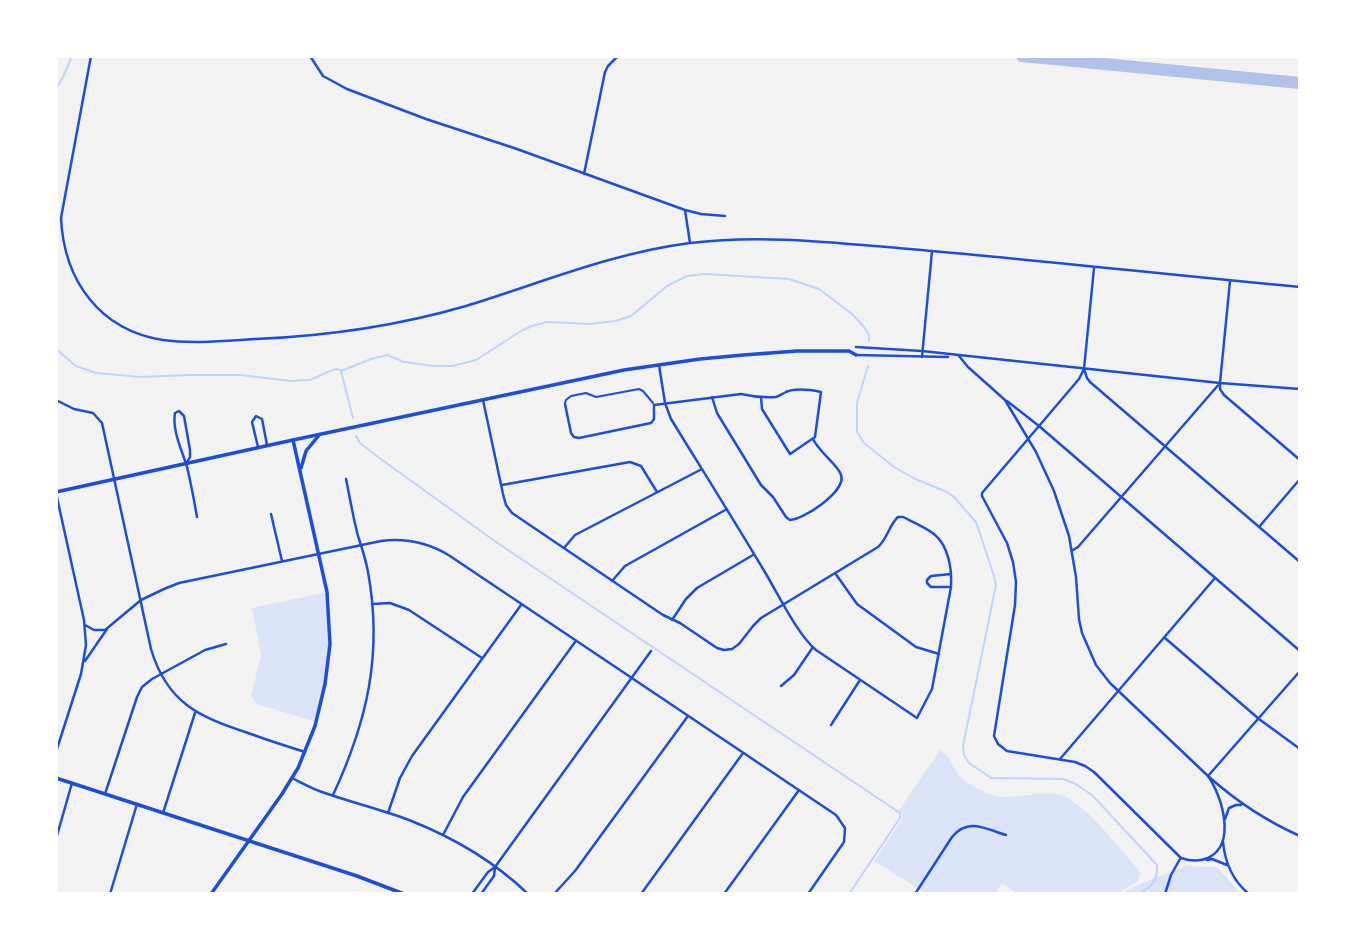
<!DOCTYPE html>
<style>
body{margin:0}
#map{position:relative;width:1356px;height:950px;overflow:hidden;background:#f2f2f2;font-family:Raleway,sans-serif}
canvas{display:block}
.frame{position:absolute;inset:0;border:58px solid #fff;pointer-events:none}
</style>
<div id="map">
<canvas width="1356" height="950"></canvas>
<div class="frame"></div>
</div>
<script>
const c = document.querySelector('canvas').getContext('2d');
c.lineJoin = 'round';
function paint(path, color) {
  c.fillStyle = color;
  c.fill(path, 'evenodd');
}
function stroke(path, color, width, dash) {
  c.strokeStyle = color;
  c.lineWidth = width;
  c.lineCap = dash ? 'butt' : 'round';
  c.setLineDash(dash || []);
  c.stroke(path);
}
paint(new Path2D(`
 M327 592 330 633 328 670 316 722 257 704 251 696 261 655 252 608Z
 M940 750C954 758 955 778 971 785 978 789 988 794 995 796 1017 800 1039 790 1060 795 1083 800 1125 854 1141 873L1137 882 1115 894H1019L1002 883 995 894H927L874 861 902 820 903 816 899 810Z
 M1186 866 1217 867 1241 894H1120L1142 883Z`), '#dbe4f7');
stroke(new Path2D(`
 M56 89 63 77 72 56
 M56 349 76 366 96 373 141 377 190 375H240L291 381 310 380 330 371 337 369 341 371 371 359 387 355 404 362 434 366H452L476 360 521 331 532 326 547 322 590 324 615 321 631 316 667 286 687 276 705 274 789 279 819 289 852 314 864 327 869 335V341
 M868 366 857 403V432L864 443 894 467 913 478 947 492 954 497 976 522 994 576 996 585 963 746 964 755 969 763 991 778 1063 779 1074 783 1092 795 1157 865C1158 880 1151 888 1138 894
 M341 371 353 418
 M356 436 360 443 378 457 496 542 900 813V818L849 894`), '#bfd3fe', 2);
stroke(new Path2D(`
 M1022 56 1300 83`), '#b2c1ea', 12);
stroke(new Path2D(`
 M565 403 566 400 571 396 586 393 596 397 639 389 643 391 653 403`), '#1d4ed8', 2);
stroke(new Path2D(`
 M91 56 61 218C64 280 99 330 163 340 190 344 229 341 256 339 328 336 397 326 466 306 541 283 612 253 690 243 763 234 836 243 909 249 1039 260 1170 275 1300 287
 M310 56 323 76 347 89 426 119 517 149 685 210 701 214 725 216
 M584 174 605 72 608 66 618 56
 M685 210 690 243
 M856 347 922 351 1220 383 1300 389
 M857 355 948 357
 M959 356 968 367 1005 400 1036 452 1054 491 1069 536 1076 577 1079 619 1082 633 1096 665 1110 683 1208 776C1222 796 1237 844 1208 858 1199 862 1190 861 1181 858L1094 772 1085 766 1075 762 1007 751 998 744 994 736 1015 605 1016 582 1013 562 1007 543 982 496V493L1079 379 1084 369 1094 268
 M922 357 932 251
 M1084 369 1087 378 1090 382 1300 562
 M1220 383V389L1224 395 1300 460
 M712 397 717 413 761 485 773 497 786 517 790 520C803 520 847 491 841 475 839 466 819 452 813 439
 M56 400 74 409 93 413 102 423 151 649C167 703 199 717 248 733 267 740 286 746 305 752
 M483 400 503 494 506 505 512 513 663 615 680 623 717 648 724 650 732 649 739 644 753 626 761 618 878 547C888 538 889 525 898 517H903C913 522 925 527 934 534 949 546 952 570 951 587L932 689 917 718 816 650C798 635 779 596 766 574 735 522 703 471 671 419L665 403 659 365
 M1007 401 1039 426 1300 651
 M565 404 571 433 574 437 579 438 651 423 654 419V405L741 394C754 397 762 398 776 397 779 396 782 394 786 392 795 388 811 390 821 392L815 437 790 454 762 409 761 397
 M258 447 252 422 256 416 262 419 267 445
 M186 464 190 457V450L184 416 179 411 175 413C172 431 182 450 187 467 191 483 194 500 197 517
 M502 485 630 462 641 466 657 492
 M56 493 84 620 86 645 81 674 56 752
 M271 514 282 561
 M1259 527 1300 479
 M564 548 575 535 702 469
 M1073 550 1078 547 1220 383 1230 281
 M835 573 857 604 916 647 939 654
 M951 574 931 576 927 580V583L931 587H951
 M612 581 625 566 727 509
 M372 604 390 603 409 610 482 658
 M672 620 686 599 697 588 753 555
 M85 625 94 630H105L141 600 164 589 179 583 381 541C405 538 429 543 450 556L836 815 845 828 844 842 808 894
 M1165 638 1259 719 1300 749
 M85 661 107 629
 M1300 671 1208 776C1236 801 1266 821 1300 836
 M781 686 794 675 813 647
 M831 725 860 680
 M1060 759 1215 578
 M292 778C302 783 311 788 322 792 350 802 380 809 409 820 452 837 494 861 528 894
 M105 794 137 697 142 687 152 679 205 650 226 644
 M333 795C367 722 383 654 368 572 366 560 362 548 358 536 353 517 350 498 346 479
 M163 813 195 713
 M388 813 400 778 412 756 521 605
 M1225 819 1229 808 1236 805H1241
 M443 835 463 797 575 642
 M56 839 72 783
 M1223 842C1225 863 1233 881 1249 894
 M1207 860 1212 859 1227 865
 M110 894 137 804
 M472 894 488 872 495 867 651 651
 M481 894 494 876 495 867
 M554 894 575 871 688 716
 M641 894 743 753
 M724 894 799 790
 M915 894 952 837C968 817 986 829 1006 835
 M1165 894 1171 875 1180 859`), '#1d4ed8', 2.5);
stroke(new Path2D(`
 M211 894 282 794 298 768 315 726 325 684 330 644 327 592 293 440`), '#1d4ed8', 3.5);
stroke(new Path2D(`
 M301 468 306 451 320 434
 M56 492 293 440 624 370 700 359 743 355 797 351H849L856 355
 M56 778 357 876 404 894`), '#1d4ed8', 3.5);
</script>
